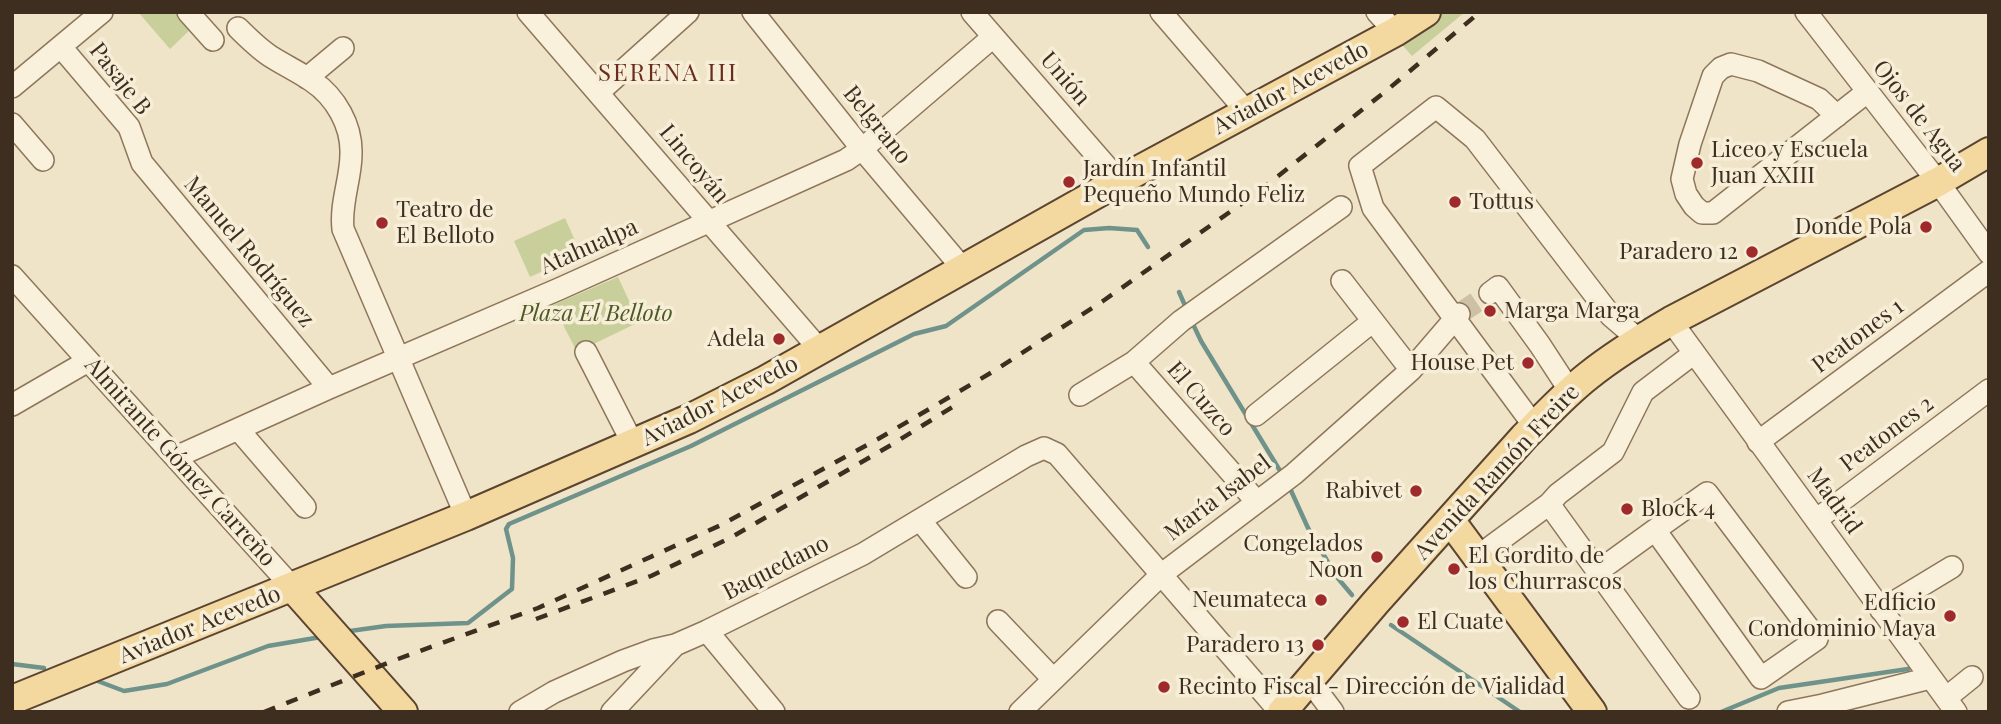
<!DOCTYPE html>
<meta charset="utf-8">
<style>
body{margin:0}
#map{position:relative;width:2001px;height:724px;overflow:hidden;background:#f0e4c8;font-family:"Playfair Display",serif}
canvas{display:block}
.frame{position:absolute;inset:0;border:14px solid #3d2e20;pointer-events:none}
</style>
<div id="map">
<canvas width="2001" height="724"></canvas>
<div class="frame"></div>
</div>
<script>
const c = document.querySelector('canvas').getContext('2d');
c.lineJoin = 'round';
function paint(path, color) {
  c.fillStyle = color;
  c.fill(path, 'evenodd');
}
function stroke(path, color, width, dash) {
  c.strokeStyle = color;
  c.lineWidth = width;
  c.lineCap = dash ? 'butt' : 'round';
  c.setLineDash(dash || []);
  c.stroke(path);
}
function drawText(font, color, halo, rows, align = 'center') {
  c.font = font + ' "Playfair Display",serif';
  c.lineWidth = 7;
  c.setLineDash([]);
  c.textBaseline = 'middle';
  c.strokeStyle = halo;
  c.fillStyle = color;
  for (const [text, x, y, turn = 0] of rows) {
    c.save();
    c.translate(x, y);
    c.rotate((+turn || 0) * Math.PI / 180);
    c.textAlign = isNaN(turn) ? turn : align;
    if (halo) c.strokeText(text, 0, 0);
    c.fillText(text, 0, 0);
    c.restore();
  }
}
paint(new Path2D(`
 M138 12H181L194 26 170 49Z
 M1443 12H1465L1412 56 1397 39Z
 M565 218 581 254 530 277 514 241Z
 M618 277 639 322 577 352 553 305Z`), '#c9cf9b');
stroke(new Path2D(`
 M1179 292 1187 310
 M1192 322 1201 341 1282 474
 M1288 484 1308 528 1336 576 1352 595
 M1391 625 1520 712
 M350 631 386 626 468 623 512 589 513 558 506 529 509 524 691 446 914 334 946 326 1084 230 1109 228 1137 230 1148 247
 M12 664 44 668
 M95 680 124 691 167 684 268 646 321 637
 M1721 712 1779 688 1908 669`), '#6f938a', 4.5);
stroke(new Path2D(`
 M1459 314 1490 293`), '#ccc0a6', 21, [21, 10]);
const minor = new Path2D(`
 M188 12 213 40
 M528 12 820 350
 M753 12 862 149 964 270
 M972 12 1119 181
 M1161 12 1246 111
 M1377 12 1395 32
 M1806 12 1938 182 1989 253
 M238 28C248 38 258 48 270 56 284 65 299 72 312 81 336 97 352 126 351 154 351 179 340 203 343 229L466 516
 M61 47 129 127 142 163 329 388
 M307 78 343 48
 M12 87 102 12
 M599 92 688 12
 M1837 116 1819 99 1758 71 1731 64 1721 68 1713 76 1690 144 1682 179 1686 194 1694 206 1702 213H1713L1867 92
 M12 124 43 160
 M12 276 293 588
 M1342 281 1411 370
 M1490 293 1498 287 1540 345 1570 391
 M1671 321 1956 712
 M586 352 633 444
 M1134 362 1257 502
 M1080 395 1134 362 1181 321 1341 207
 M12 405 88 361
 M1256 415 1373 321
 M1535 427 1373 208 1360 166 1436 107 1475 139 1611 316 1639 340
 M238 429 305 507
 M1758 442 1989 271
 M176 457 329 388 559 289 846 160 862 149 993 37
 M1549 504 1689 698
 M920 520 966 577
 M1816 520 1989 390
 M1477 557 1549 504 1558 494 1613 452 1643 392 1693 354
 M1597 572 1655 530 1761 678 1817 639 1707 493 1655 530
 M1881 610 1952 567
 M998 621 1053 679
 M707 631 774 712
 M1309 680 1333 712
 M1946 698 1972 677
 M520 712 554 692 623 661 653 650 675 645 707 631 863 554 1026 456 1044 448 1057 454 1280 712
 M612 712 675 645
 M1020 712 1162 574 1294 474 1411 370 1459 314
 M1788 712 1823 705 1930 678`);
const major = new Path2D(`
 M1450 520 1592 712
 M293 588 403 712
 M12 700 466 516 689 419 766 380 1119 181 1395 32 1426 12
 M1282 712 1376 602 1524 437C1545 416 1565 394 1588 376 1614 355 1642 338 1671 321L1938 182 1989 152`);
stroke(minor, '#8d765c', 24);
stroke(major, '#5b4430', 32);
stroke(minor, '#faf1dc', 21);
stroke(major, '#f3d9a0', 28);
stroke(new Path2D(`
 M536 619 651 576 730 538 891 445 959 403
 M264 712 398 659 538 608 721 525 878 439 994 371 1103 301 1254 195 1386 91 1480 12`), '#3d2e20', 4.5, [12, 12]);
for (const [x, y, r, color] of [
 [1697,163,7,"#9e2a2b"],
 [1069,182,7,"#9e2a2b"],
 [1455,202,7,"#9e2a2b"],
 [382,223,7,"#9e2a2b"],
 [1926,227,7,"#9e2a2b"],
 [1752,252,7,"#9e2a2b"],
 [1490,311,7,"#9e2a2b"],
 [779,339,7,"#9e2a2b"],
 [1528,363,7,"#9e2a2b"],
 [1416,491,7,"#9e2a2b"],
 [1627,509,7,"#9e2a2b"],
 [1377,557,7,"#9e2a2b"],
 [1454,569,7,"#9e2a2b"],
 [1321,600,7,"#9e2a2b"],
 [1950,616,7,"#9e2a2b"],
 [1403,622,7,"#9e2a2b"],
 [1318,645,7,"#9e2a2b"],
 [1164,687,7,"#9e2a2b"]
]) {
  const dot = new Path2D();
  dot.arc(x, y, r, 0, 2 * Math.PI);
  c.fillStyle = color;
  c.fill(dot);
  stroke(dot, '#f7eed8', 2.5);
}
drawText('23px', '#3d2e20', '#f7eed8', [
 ["Pasaje B",120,79,52],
 ["Unión",1065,79,49],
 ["Aviador Acevedo",1291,88,-28],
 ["Ojos de Agua",1919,116,52],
 ["Belgrano",877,125,51],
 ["Lincoyán",694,164,50],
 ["Atahualpa",589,247,-24],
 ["Manuel Rodríguez",249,252,50],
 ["Peatones 1",1858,336,-37],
 ["El Cuzco",1201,399,49],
 ["Aviador Acevedo",720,401,-27],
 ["Peatones 2",1887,434,-37],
 ["Almirante Gómez Carreño",180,462,48],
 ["Avenida Ramón Freire",1497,472,-47],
 ["María Isabel",1218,498,-37],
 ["Madrid",1834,501,54],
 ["Baquedano",776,568,-27],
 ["Aviador Acevedo",200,625,-22]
]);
drawText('23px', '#3d2e20', '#f7eed8', [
 ["Liceo y Escuela",1711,150],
 ["Juan XXIII",1711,176],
 ["Jardín Infantil",1083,169],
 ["Pequeño Mundo Feliz",1083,195],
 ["Tottus",1469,202],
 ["Teatro de",396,210],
 ["El Belloto",396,236],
 ["Donde Pola",1912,227,"right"],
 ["Paradero 12",1738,252,"right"],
 ["Marga Marga",1504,311],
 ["Adela",765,339,"right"],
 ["House Pet",1514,363,"right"],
 ["Rabivet",1402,491,"right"],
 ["Block 4",1641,509],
 ["Congelados",1363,544,"right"],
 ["Noon",1363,570,"right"],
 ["El Gordito de",1468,556],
 ["los Churrascos",1468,582],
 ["Neumateca",1307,600,"right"],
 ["Edficio",1936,603,"right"],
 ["Condominio Maya",1936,629,"right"],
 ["El Cuate",1417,622],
 ["Paradero 13",1304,645,"right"],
 ["Recinto Fiscal - Dirección de Vialidad",1178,687]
], 'left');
drawText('italic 23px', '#4d5a26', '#f7eed8', [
 ["Plaza El Belloto",596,314]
]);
c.letterSpacing = '2px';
drawText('24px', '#6b2e1e', '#f7eed8', [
 ["SERENA III",668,74]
]);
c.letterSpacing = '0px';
</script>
